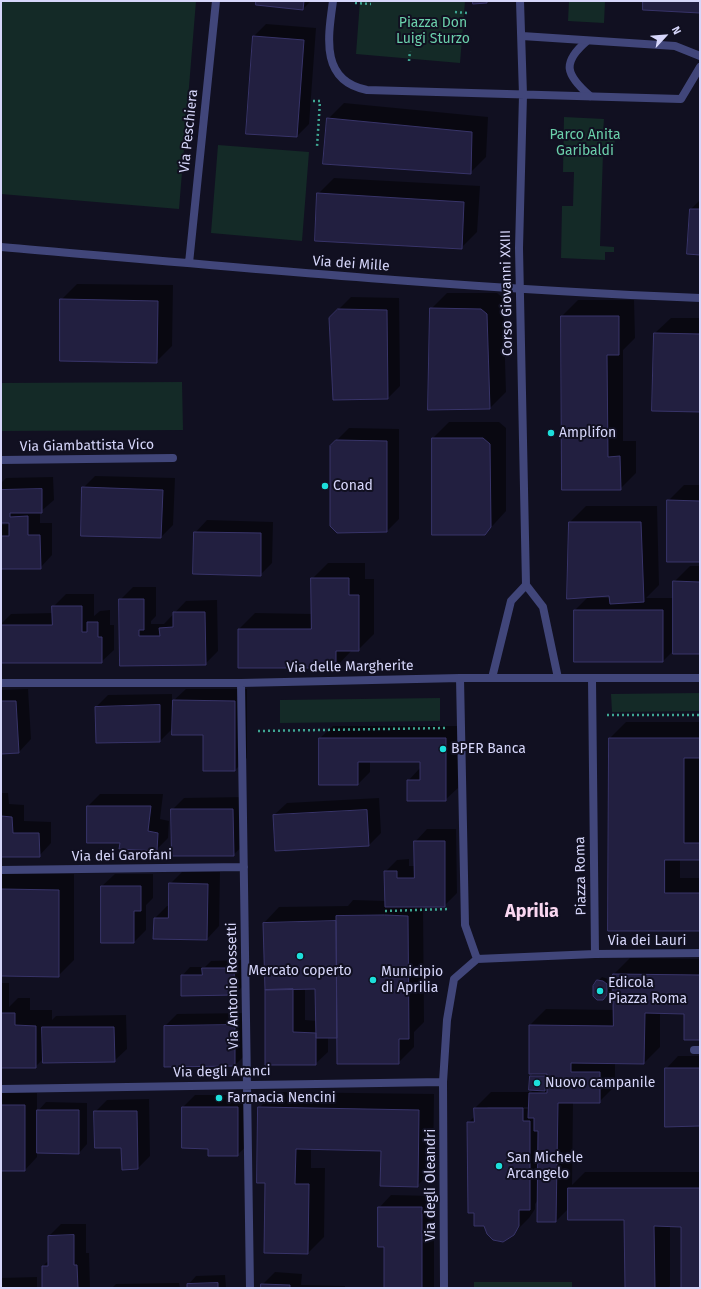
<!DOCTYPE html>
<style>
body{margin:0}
#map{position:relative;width:701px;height:1289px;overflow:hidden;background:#111021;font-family:"Fira Sans",sans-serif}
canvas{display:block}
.frame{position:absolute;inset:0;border:2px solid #d6d6fa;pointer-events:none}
.north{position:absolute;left:645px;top:16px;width:40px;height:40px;-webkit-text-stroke:3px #111021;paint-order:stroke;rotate:64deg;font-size:11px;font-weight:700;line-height:16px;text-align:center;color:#d6d6fa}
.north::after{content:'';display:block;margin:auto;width:14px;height:18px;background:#d6d6fa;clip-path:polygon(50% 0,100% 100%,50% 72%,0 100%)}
</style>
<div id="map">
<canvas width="701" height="1289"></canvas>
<div class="frame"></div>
<div class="north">N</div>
</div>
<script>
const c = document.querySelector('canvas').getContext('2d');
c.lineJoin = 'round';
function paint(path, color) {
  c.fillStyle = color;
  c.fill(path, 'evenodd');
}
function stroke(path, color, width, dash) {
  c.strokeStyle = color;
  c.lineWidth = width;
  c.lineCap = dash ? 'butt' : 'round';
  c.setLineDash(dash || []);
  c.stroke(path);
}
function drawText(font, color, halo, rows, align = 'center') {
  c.font = font + ' "Fira Sans",sans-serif';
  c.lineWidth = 4;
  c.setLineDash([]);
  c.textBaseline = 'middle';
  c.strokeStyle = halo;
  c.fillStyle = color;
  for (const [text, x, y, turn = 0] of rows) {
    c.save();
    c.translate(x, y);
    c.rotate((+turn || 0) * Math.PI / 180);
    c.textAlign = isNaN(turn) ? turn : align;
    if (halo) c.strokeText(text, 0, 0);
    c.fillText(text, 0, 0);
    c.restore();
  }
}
paint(new Path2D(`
 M1 1H196L179 209 1 194Z
 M360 1H465L460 63 356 54Z
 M569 1H605L604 23 568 21Z
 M564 117 604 119 603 133H615L614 153H603L600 246 614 247V252H605V260L561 258 562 206H573L574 172H563Z
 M218 145 309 152 302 241 211 233Z
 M182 382 183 430 1 431V383Z
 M700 693V711L612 712 611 694Z
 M440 698V721L280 723V700Z
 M474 1282H572V1288H474Z`), '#142a27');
paint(new Path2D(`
 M257 1H311L303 9Z
 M266 24 316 28 309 124 297 136 254 36Z
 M344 103 488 117 486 157 470 173 328 119Z
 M334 178 480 186 477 232 461 248 318 194Z
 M700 200V254L691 209Z
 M77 284 173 285 172 346 156 362 61 300Z
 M447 293H497L503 298 506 392 490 408 431 309Z
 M351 297 399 298 400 386 388 398 339 309Z
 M578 300H634L635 338 623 350V441H636V473L620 489H563L562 316Z
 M671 318H700V411L655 333Z
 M449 422H499L506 428V511L485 534 433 438Z
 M349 428 399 429V519L387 531 331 446Z
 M95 476 175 478 173 525 161 537 83 488Z
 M53 477 54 500 40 512V523H52V555L40 568H1V525L10 524V522H1V483L6 478Z
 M684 485H700V561L668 501Z
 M586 506H657L659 585 646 598H674V582L690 566H700V653L674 650 663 661H575V610L588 597 570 522ZM610 595V598H591V596Z
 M207 520 273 522 272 563 260 575 195 533Z
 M328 563H365V579H374V634L358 650H352L336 667H239V629L255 613 312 614V579Z
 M133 587H156V616L151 621V624H164L186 601 217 600 218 651 205 664 121 665 120 600Z
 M66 594H94V616L100 611 110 610V625H114V650L101 662H1V624L11 614 53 613V607Z
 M28 689 31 739 19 752 1 753V690Z
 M186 689H247V758L235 770 204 734 173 728 160 741 97 742 96 707 108 695 172 694V702Z
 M626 722H700V859H680V878H700V930H609L610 738Z
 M333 726H458V788L445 800 408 781 420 768 421 761H370V772L358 784H320V738Z
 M1 793H8L9 804 24 805V821L51 822V843L39 856H1Z
 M100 794H163L160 819 169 821 168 838 156 850 121 842 88 806Z
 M245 797 246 843 233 855 172 810 184 798Z
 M379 798 381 833 369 845 274 815 287 803Z
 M427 829H456L457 893 444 906H423L424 1022 414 1032V1047L398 1063 338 1037H328V1052L315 1064H266L264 923 279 907 348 906 353 900 386 901 385 872 397 860 409 859V866H415V842ZM305 988H316L317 1021 305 1020Z
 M182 872H220L219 926 207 939 155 918 167 906H169L170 884Z
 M1 874H74V960L58 976 1 975Z
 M115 874H153V898L146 905V930L134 942 102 886Z
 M630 958 700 959V1039L685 1013 660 1012V1047L644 1063H615V1086L599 1102H573L572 1185 585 1172H700V1288H682V1226L670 1225V1286L668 1288H626L625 1219 569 1208 556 1221H538V1200L535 1204V1209L529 1218 513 1234 468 1123 475 1116V1108L491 1092H531L534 1089 531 1076 533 1073 530 1025 546 1009 614 1010V974ZM488 1107H528V1109H486Z
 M242 960 243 986 235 994 182 976 190 967H205L211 961Z
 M602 977 611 980V990L603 999 598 981Z
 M1 983H9V1007L18 998H30V1010H52V1020L56 1016 126 1015 127 1049 114 1061 44 1058 35 1067H1Z
 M247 1013V1053L235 1065 165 1026 177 1014Z
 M678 1056H700V1125L666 1069Z
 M275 1092 434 1094 433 1170 417 1186 382 1150 311 1149V1168H325L324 1237 308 1253 265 1252 266 1182 259 1108Z
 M1 1093H37V1112L46 1102 87 1103V1144L79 1153 37 1152V1157L25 1170H1Z
 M195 1095H250V1143L237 1155 209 1148 183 1107Z
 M149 1099 150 1156 138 1168 95 1112 107 1100Z
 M391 1195 434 1196V1288H385V1246L379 1208Z
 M61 1224H86V1253H89L90 1288H43V1266L49 1260V1236Z
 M275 1272 302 1274 301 1285 345 1286V1288H262V1285Z
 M225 1275 226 1288H188V1285L196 1276Z
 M37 1277V1288H1V1278Z
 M179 1283 180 1288H112L116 1284Z`), '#0007');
const building = new Path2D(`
 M256 1H304L303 10 256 5Z
 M473 1H487V3L473 4Z
 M643 1H700V13L643 10Z
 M253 36 304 40 297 137 246 134Z
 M327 118 472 132 471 174 323 164Z
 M317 193 464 202 462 249 315 241Z
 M690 209H700V255L687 254Z
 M60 299 158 301 157 363 60 361Z
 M430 308 481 309 487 314 490 409 428 410Z
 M338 309 387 310 388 399 333 400 329 318Z
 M561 316H619V355H607L608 457 620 456 621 490H562Z
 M654 333 700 334V412L652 411Z
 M432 438H483L490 444 491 527 485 535H432Z
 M336 440 387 441V532L337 533 330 526V446Z
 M82 487 163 490 161 538 81 536Z
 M42 489V513H10V517L28 516V535H40L41 569H1V536H9V523H1V490Z
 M667 500 700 501V562H667Z
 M569 522H641L644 602 610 604 609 596 567 599Z
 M194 532 261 533V576L193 574Z
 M311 578H349V595H359V651H336V668H238V629H311Z
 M673 581 700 582V654H673Z
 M119 599H144V630H139V636H160L159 628 173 627V612H205L206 665 120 666Z
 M52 606H82V632H87V622H98V637H102V663H1V625H52Z
 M574 610H663V662H574Z
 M173 700 235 701V771H203V735H172Z
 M1 701H16L19 753 1 754Z
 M160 705V742L96 743 95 707Z
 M319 738H446V801H407V780H420V762H358V785H319Z
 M609 738H700V758H684V843H700V931H608ZM665 860H700V893H665Z
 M87 806H151L148 831 158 833 157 851 119 849 120 843H87Z
 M171 809H233L234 856H172Z
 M367 810 369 846 275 851 273 815Z
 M1 816 12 817 13 833H39L40 857H1Z
 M414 841H445V907H385L384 871H397V878H414Z
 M169 883 208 884 207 940 153 939 154 918H168Z
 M101 886H141V911H134V943H101Z
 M1 889 59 890V977L1 976Z
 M385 915 408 916 409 1039H399V1064H337L336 916Z
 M336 921 337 1038H316L315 989 265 990 263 923Z
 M202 968H234L235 995 181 996V975H202Z
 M613 974 700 975V1040H684V1014L645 1013 644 1064 571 1063V1072H600V1103H558L556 1222H537L538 1131H534V1118H528L529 1093H547V1074H529V1025L613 1026Z
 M597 980 603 981 607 984V995L603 1000H597L593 996V986Z
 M293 989V1032L316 1033V1065H265V990Z
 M1 1013H15V1025L36 1026V1068H1Z
 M235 1025V1066L164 1067V1026Z
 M42 1027H114L115 1062 43 1063Z
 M665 1068H700V1126L665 1127Z
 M530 1076H545V1091L529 1090Z
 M1 1105H25V1171H1Z
 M182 1107H238V1156H208V1149L182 1148Z
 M258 1107 419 1110 418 1187 380 1186 381 1151 296 1149 295 1184H309L308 1254 264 1253 265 1183H257Z
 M474 1108H523V1121H530V1210H519V1226L514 1235 503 1242 493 1240 487 1234 484 1226H474V1213H468L467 1122H474Z
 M37 1110H79V1154L37 1153Z
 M94 1111H137L138 1169 122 1170 121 1148H95Z
 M568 1188H700V1288H681V1227L654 1226 655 1288H625L624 1220H568Z
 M378 1207H422V1288H384V1247H378Z
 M74 1235V1265H77L78 1288H42V1266H48V1236Z
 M218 1283V1288H187V1284Z
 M261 1284 290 1285V1288H261Z`);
paint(building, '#221f40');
stroke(building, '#383469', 1);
stroke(new Path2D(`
 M355 3 371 4
 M455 12 468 13
 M409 61 410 51
 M313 101H320L317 147
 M607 715H700
 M258 731 447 728
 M385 911 450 909`), '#3ea693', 2.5, [2, 3]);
stroke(new Path2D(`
 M587 41C561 63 566 75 590 96
 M694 1050H700`), '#41467a', 8);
stroke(new Path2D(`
 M333 1C328 37 320 81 367 90L681 99 700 67
 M520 1 523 95 519 248 526 585
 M522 36 675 46 700 56
 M1 247C234 267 466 289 700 298
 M189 263 216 1
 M1 460 173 458
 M526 585 543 607 558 678
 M460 678 465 925 477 959
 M492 678 511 601 526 585
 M592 679 595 954
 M1 683H241L460 678H700
 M241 683 250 1288
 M1 870 244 867
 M1 1089 443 1082
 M444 1288 443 1082 447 1020 454 979 477 959 595 954 700 953`), '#41467a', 8);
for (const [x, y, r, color] of [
 [551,433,4,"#1ddfdb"],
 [325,486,4,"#1ddfdb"],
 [443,749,4,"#1ddfdb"],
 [300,956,4,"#1ddfdb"],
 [373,980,4,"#1ddfdb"],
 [600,991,4,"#1ddfdb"],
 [537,1083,4,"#1ddfdb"],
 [219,1098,4,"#1ddfdb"],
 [499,1166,4,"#1ddfdb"]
]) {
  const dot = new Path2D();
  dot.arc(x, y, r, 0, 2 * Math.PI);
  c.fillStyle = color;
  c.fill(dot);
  stroke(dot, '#111021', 1.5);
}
drawText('14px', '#6bd0ab', '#111021', [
 ["Piazza Don",433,23],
 ["Luigi Sturzo",433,39],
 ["Parco Anita",585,135],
 ["Garibaldi",585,151]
]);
drawText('14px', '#d6d6fa', '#111021', [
 ["Via Peschiera",189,131,-84],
 ["Via dei Mille",351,264,4],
 ["Corso Giovanni XXIII",507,293,-91],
 ["Via Giambattista Vico",87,446,-1],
 ["Via delle Margherite",350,667,-1],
 ["Via dei Garofani",122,856,-1],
 ["Piazza Roma",581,876,-91],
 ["Via dei Lauri",647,941],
 ["Via Antonio Rossetti",233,986,-91],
 ["Via degli Aranci",222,1072,-1],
 ["Via degli Oleandri",431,1185,-90]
]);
drawText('14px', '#d6d6fa', '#111021', [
 ["Amplifon",559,433],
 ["Conad",333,486],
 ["BPER Banca",451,749],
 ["Mercato coperto",300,971,"center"],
 ["Municipio",381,972],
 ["di Aprilia",381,988],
 ["Edicola",608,983],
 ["Piazza Roma",608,999],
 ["Nuovo campanile",545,1083],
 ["Farmacia Nencini",227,1098],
 ["San Michele",507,1158],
 ["Arcangelo",507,1174]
], 'left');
drawText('bold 18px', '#fad7f1', '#111021', [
 ["Aprilia",532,912]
]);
</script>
